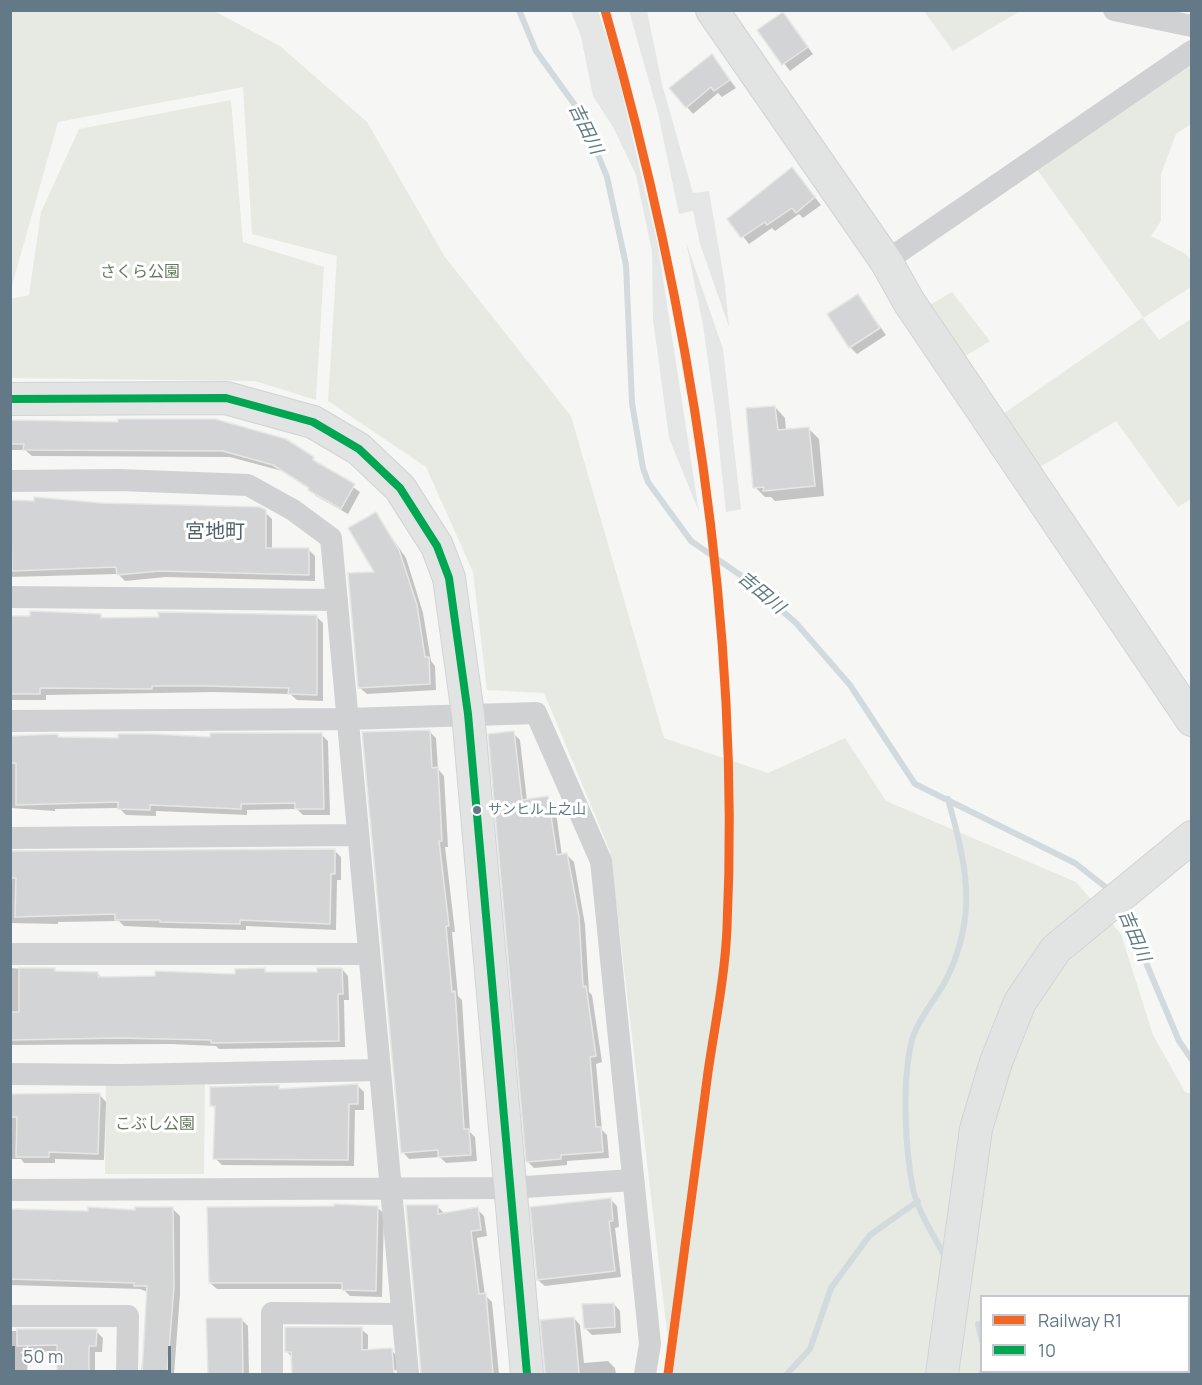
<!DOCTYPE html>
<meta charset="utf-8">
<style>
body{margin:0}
#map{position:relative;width:1202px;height:1385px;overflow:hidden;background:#f6f6f5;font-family:Manrope,sans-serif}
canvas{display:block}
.frame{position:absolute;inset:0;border:12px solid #637988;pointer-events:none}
.legend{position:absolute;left:980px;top:1295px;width:210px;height:78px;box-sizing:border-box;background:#fff;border:2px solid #c1c9cf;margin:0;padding:8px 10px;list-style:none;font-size:18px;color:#637988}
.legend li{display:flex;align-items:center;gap:12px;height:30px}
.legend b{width:30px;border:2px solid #c1c9cf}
.scale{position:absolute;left:12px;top:1346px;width:159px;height:27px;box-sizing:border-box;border:3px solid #637988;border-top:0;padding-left:8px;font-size:18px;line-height:21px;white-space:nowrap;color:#637988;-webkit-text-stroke:4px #fff;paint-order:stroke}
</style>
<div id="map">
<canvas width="1202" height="1385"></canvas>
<div class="frame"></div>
<ul class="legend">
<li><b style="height:8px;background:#f26522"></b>Railway R1</li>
<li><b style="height:8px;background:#00a651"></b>10</li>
</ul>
<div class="scale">50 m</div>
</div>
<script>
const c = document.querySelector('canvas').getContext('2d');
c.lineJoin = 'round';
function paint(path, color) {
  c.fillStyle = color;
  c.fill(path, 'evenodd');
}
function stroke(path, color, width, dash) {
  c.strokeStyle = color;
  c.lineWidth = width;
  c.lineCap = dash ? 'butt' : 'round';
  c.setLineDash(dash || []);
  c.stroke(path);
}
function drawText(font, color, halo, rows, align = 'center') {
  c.font = font + ' Manrope,"Noto Sans JP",sans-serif';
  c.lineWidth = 6;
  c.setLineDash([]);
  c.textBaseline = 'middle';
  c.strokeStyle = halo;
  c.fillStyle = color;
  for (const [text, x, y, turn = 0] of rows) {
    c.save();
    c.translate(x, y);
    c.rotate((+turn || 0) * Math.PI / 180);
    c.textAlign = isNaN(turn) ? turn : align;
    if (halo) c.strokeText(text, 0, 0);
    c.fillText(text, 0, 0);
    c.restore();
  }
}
paint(new Path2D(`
 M571 11H598L615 63 658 246 699 512 669 438 653 319 652 252 636 175 613 127 593 96 581 37Z
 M629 11H647L662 84 693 193 709 191 725 285 729 327 700 244 693 211 679 214 658 113Z
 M686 242 723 349 741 509 726 512 716 418 703 325Z`), '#e5e6e6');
paint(new Path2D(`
 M11 11H214L280 46 367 122 445 257 571 416 664 738 768 773 845 738 886 801 1076 882 1121 934 1153 1035 1185 1092 1191 1094V1374H669L668 1340 610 851 544 693 487 690 473 572 426 467 328 401 337 256 252 234 243 87 58 122 11 289ZM982 1296H1188V1372H982Z
 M924 11H1020L953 51Z
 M1191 51V124L1176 134 1161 174V221L1151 236 1186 254 1191 261V287L1143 318 1159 340 1191 319V499L1178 507 1116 421 1037 469 1000 416 1143 317 1030 160Z
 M231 100 243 242 324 267 316 400 255 381 11 378V299L29 295 41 212 79 129Z
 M952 292 990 341 962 358 928 306Z
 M106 1075 205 1076 204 1174H105Z`), '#e6eae3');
paint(new Path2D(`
 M783 14 813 54 790 71 759 31Z
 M712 56 736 88 722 97 718 93 693 114 687 107Z
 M798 176 821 205 803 218 799 214 775 231 772 228 749 244 729 219Z
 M858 295 886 335 857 354 850 347Z
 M775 407 785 418 786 430 808 428 819 439 824 496 775 501 771 497H765L755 487Z
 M10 420 313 459 360 492 348 514 316 496 310 489 282 471 230 457 32 456 25 450H10Z
 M10 502 265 512 272 519V550L308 549 315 556V581L166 577 125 581 118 574 10 577Z
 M376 514 406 558 423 613 431 661 435 666 436 690 367 694 360 688 377 573Z
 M100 615 105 620 316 616 323 623V701L297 700 290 694 214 692 46 695V700H10V617Z
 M429 731 436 738 438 769 444 776 448 847H445L455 932H452L458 996 462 1000 470 1132 475 1137 477 1161 446 1163 440 1157 409 1159 403 1152Z
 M513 733 520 740 527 801 548 798 555 805 562 856 567 855 574 862 585 925 589 992 592 995 602 1062 596 1064 602 1130 607 1135 609 1158 567 1161V1165L534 1168 528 1162Z
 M321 734 328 741 330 815H303L297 809 247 810V815L156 811V816L126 815 119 808 55 809V811L10 808V736L119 739Z
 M334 850 341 857V880H337L336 930 246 926V930L168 928 124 926 119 921 58 922V924L10 923V853Z
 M10 968 98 974 103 979 237 975 264 969 269 974 319 973 342 969 348 976 349 1000H344L345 1047 219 1049 216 1046 171 1044 10 1045Z
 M357 1085 364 1092V1110H355L354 1166 222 1165 215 1158 216 1110 212 1105 279 1087 282 1090Z
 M10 1095H100L106 1102 104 1160 55 1159V1163H24L21 1159H10Z
 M610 1199 617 1206 619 1227 615 1228 621 1277 545 1286 538 1280Z
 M377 1207 384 1214 382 1297 350 1296 343 1289H217L210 1283Z
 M438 1207 445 1214 477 1209 484 1216 487 1236 477 1238 485 1295 492 1302 499 1374H423Z
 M173 1209 180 1216V1294L174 1374H141L142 1362H144L148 1292 140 1289 10 1285V1211L89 1213Z
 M614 1304 620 1311 621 1333 592 1335 585 1328Z
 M574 1318 580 1325 584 1363 608 1361 615 1368 616 1374H548L542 1321Z
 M241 1319 248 1326 249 1374H209L207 1320Z
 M361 1329 368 1335V1351L391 1350 398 1357 399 1370 376 1371V1374H293V1358L287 1352Z
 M10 1331H96L103 1338 102 1352H95V1374H58V1351L28 1352 27 1374H10Z`), '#0003');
stroke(new Path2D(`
 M519 10 536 51 582 115 607 177 626 265 632 403 643 468 648 482 691 541 746 579 796 623 850 685 915 784 1075 863 1112 892
 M1123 908 1179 1041 1192 1060
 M946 1259C936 1239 917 1210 913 1189 905 1148 902 1084 911 1044 915 1022 938 997 948 976 978 912 966 864 948 799
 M978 1324 982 1341
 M787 1374 810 1349 831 1288 870 1235 918 1201
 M981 1374 982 1372`), '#d2dadd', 6);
const building = new Path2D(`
 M783 12 808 47 782 65 757 30Z
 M712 54 730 80 714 91 711 87 686 108 669 88Z
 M792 167 815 197 796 213 792 208 767 225 765 222 741 238 727 219Z
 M858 294 880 328 849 348 827 314Z
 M775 406 778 430 809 427 815 486 763 491 764 487 753 488 746 408Z
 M118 419H215L286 439 314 457 313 460 355 484 341 509 308 490 309 488 273 465 223 451 23 450 24 444H10V420L118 422Z
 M34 497 101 503 260 507 266 510V548H309V575L159 571 117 575 116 567 12 571 10 500 34 501Z
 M376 512 399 550 417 605 425 657H429L430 684 358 688 348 573 374 572 348 528Z
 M30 611 101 614V618L159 617 158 612 317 615V695L288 694 289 688 206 686H152V689L40 688V694H10V616H30Z
 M430 730 432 768 438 767 442 841H439L449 926H446L452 992 455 991 464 1129H469L471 1155 438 1157V1150L401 1153 362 732Z
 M514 731 522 800 548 796 557 855 567 853 579 917 583 987 586 986 596 1056 590 1057 596 1127H601L603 1152 561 1155V1159L526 1162 488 734Z
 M210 733H322L324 809H295V803L241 804V809L150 805V810L118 809V802L16 805V763H10V736L58 734V737L118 738V734H154L210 737Z
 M335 849V874H331L330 924 240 920V924L160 922V920H115V914L15 917 16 878H10V851Z
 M19 968H55V971L98 972V977L155 976V971L235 974V969L265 968V972H317V968H342L343 994H338L339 1041 211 1043V1040L118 1038 10 1040V1012H19Z
 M358 1084V1104H349L348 1160 213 1159 215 1106H210V1087L279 1085V1089Z
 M100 1093 98 1154 49 1152V1157H16L17 1117H10V1094Z
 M611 1198 613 1221H609L615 1271 537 1280 530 1207Z
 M334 1204 378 1206 376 1291 342 1290V1283H209L207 1207 334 1206Z
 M406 1205H438V1214L478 1207 481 1230 471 1231 479 1294 486 1293 493 1374H421Z
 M88 1207 135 1210V1207H173L174 1287 167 1374H142L147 1286H134V1283L10 1279V1209L88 1211Z
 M614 1303 615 1327 584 1329 582 1304Z
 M574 1317 579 1374H545L540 1320Z
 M206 1318H242L243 1374H208Z
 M285 1327H362V1350L392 1348 394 1374H292L291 1352H285Z
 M17 1329H97L96 1346H89V1374H57V1345L17 1346Z`);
paint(building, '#d3d4d5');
stroke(building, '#e6e6e4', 1.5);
const secondary = new Path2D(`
 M712 10 886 261 909 302 1192 720
 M10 399 226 398 313 422 359 449 400 488 437 546 449 578 468 714 527 1374
 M942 1374 976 1129 996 1062 1020 1002 1056 949 1192 837`);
stroke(secondary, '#d1d3d5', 34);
stroke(new Path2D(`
 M1114 10 1192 26
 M886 261 1192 51
 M10 481 119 480 248 485 293 510 331 538 408 1374
 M10 597 337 600
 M10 721 347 719 536 713 601 861 650 1344 645 1374
 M10 838 357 835
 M10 954H368
 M10 1074 122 1075 380 1070
 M10 1190 509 1188 633 1180
 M10 1316H128L127 1374
 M272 1374V1313L402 1314`), '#d0d1d2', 22);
stroke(secondary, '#e2e3e3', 32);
stroke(new Path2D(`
 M10 399 226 398 313 422 359 449 400 488 437 546 449 578 468 714 527 1374`), '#00a651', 8);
stroke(new Path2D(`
 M605 10C689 303 741 623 727 928 725 976 715 1024 708 1072 695 1173 681 1274 668 1374`), '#f26522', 9);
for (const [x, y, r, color] of [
 [477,810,5,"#637988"]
]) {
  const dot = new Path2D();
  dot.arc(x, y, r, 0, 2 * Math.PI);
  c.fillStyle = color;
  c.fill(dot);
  stroke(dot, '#fff', 2);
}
drawText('14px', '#637988', '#fff', [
 ["サンヒル上之山",488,810]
], 'left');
drawText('16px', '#66795f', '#fff', [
 ["さくら公園",140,273],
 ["こぶし公園",155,1125]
]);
drawText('italic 18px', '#5f7b83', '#fff', [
 ["吉田川",585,129,64],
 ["吉田川",761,593,40],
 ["吉田川",1134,936,67]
]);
drawText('20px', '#52626c', '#fff', [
 ["宮地町",215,532]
]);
</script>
